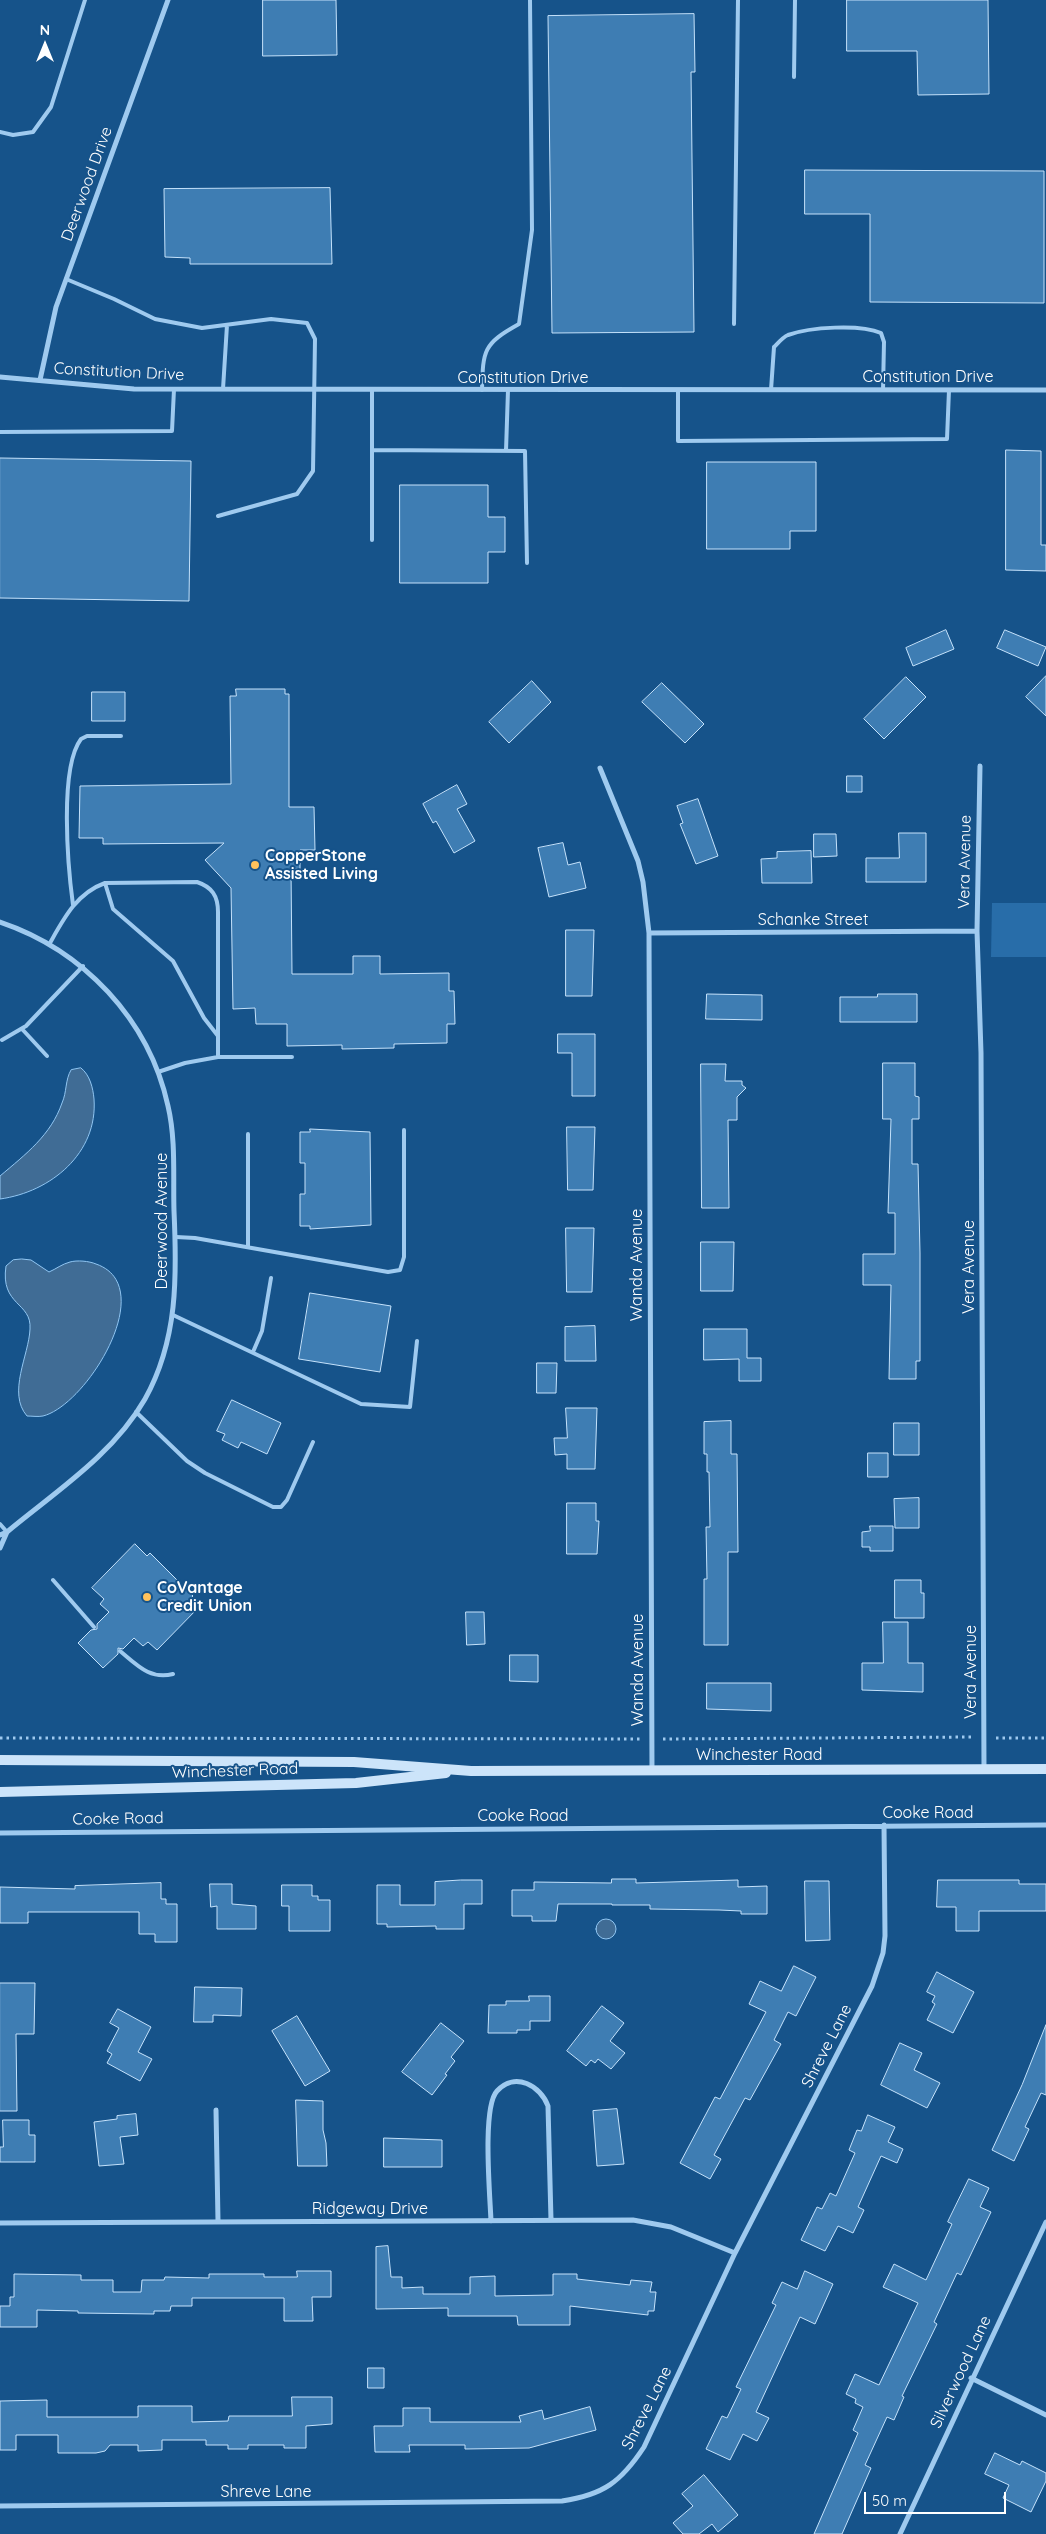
<!DOCTYPE html>
<style>
body{margin:0}
#map{position:relative;width:1046px;height:2534px;overflow:hidden;background:#16538a;font-family:Quicksand,sans-serif}
canvas{display:block}
.north{position:absolute;left:20px;top:20px;width:50px;height:50px;-webkit-text-stroke:4px #16538a;paint-order:stroke;rotate:0deg;font-size:14px;font-weight:700;line-height:20px;text-align:center;color:#fff}
.north::after{content:'';display:block;margin:auto;width:18px;height:22px;background:#fff;clip-path:polygon(50% 0,100% 100%,50% 72%,0 100%)}
.scale{position:absolute;left:864px;top:2492px;width:142px;height:22px;box-sizing:border-box;border:2px solid #fff;border-top:0;padding-left:6px;font-size:15px;line-height:18px;white-space:nowrap;color:#fff;-webkit-text-stroke:4px #16538a;paint-order:stroke}
</style>
<div id="map">
<canvas width="1046" height="2534"></canvas>
<div class="north">N</div>
<div class="scale">50 m</div>
</div>
<script>
const c = document.querySelector('canvas').getContext('2d');
c.lineJoin = 'round';
function paint(path, color) {
  c.fillStyle = color;
  c.fill(path, 'evenodd');
}
function stroke(path, color, width, dash) {
  c.strokeStyle = color;
  c.lineWidth = width;
  c.lineCap = dash ? 'butt' : 'round';
  c.setLineDash(dash || []);
  c.stroke(path);
}
function drawText(font, color, halo, rows, align = 'center') {
  c.font = font + ' Quicksand,sans-serif';
  c.lineWidth = 4;
  c.setLineDash([]);
  c.textBaseline = 'middle';
  c.strokeStyle = halo;
  c.fillStyle = color;
  for (const [text, x, y, turn = 0] of rows) {
    c.save();
    c.translate(x, y);
    c.rotate((+turn || 0) * Math.PI / 180);
    c.textAlign = isNaN(turn) ? turn : align;
    if (halo) c.strokeText(text, 0, 0);
    c.fillText(text, 0, 0);
    c.restore();
  }
}
paint(new Path2D(`
 M992 903H1046V957H991Z`), '#286da9');
const water = new Path2D(`
 M81 1068C90 1075 93 1088 94 1099 98 1153 51 1192 0 1199V1176C26 1154 51 1135 62 1103 67 1092 65 1080 71 1070Z
 M22 1259 31 1260 49 1272C56 1269 62 1264 70 1262 77 1260 89 1261 96 1264 160 1286 87 1405 43 1416 38 1417 32 1416 27 1416 7 1393 29 1355 30 1329 32 1302 0 1306 6 1266L13 1260Z
 M596 1929a10 10 0 1 1 20 0a10 10 0 1 1-20 0Z`);
paint(water, '#406c95');
stroke(water, '#91c6f2', 1);
const building = new Path2D(`
 M263 0H336L337 55 263 56Z
 M847 0H988L989 94 918 95 917 51H847Z
 M694 14 695 72H691L694 332 552 333 548 16Z
 M805 170 1044 171V303L870 302V214H805Z
 M330 188 332 264H190V258L165 257 164 189Z
 M1006 450 1041 451V545H1046V571L1006 570Z
 M0 458 191 461 189 601 0 598Z
 M707 462H816V531H790V549H707Z
 M400 485H488V517H505V552H488V583H400Z
 M946 630 954 649 913 666 906 648Z
 M1005 630 1046 647 1038 666 997 648Z
 M1046 676V716L1026 697Z
 M906 677 926 697 884 739 864 719Z
 M532 681 551 702 509 743 489 722Z
 M662 683 704 724 685 743 642 702Z
 M236 689H285V694H289V807H314L315 850H300V869H291L292 974H353V956H380V974L449 973V991H454L455 1024H447V1043L394 1044V1048L342 1049V1045L287 1046V1024H256L255 1008 233 1009 231 888 205 860 224 843 103 844V838H79L80 786 231 784 230 696H236Z
 M92 692H125V721H92Z
 M847 776H862V792H847Z
 M457 785 467 804 457 809 475 841 454 853 436 821 433 823 423 804Z
 M698 799 718 856 696 864 680 824 683 823 677 806Z
 M899 833H926V882H866V858H899Z
 M814 834H836L837 856 814 857Z
 M563 843 568 865 580 862 586 888 549 897 538 848Z
 M811 851 812 883H762L761 859 777 858V852Z
 M566 930H594L592 996H566Z
 M707 994 762 995V1020L706 1019Z
 M878 994H917V1022H840V997H877Z
 M558 1034H595V1096H572V1053H558Z
 M883 1063H915V1096L919 1097V1119H912V1164H918L920 1253V1361H916V1379H889L891 1285H863V1254H895V1213H888L891 1119H883Z
 M701 1064H726L725 1081H742V1085L746 1088 737 1097V1120H728L729 1208H702Z
 M567 1127H595L593 1190H568Z
 M310 1129 370 1132 371 1225 310 1229V1226H300V1194H305V1163H300V1132H310Z
 M566 1228H594L592 1292H567Z
 M701 1242H734L733 1291H701Z
 M310 1293 391 1306 380 1372 299 1359Z
 M595 1326 596 1361H565V1327Z
 M704 1329H747V1358H761V1381H739V1359L704 1360Z
 M537 1363H557L556 1393H537Z
 M232 1400 281 1423 267 1454 241 1442 238 1448 222 1440 225 1434 217 1431Z
 M566 1408H597L595 1469H567V1454L555 1455 554 1438H567Z
 M731 1421V1454H737L738 1552H728V1645H704V1579H707L706 1527H710L709 1472H707V1454H704V1422Z
 M894 1423H919V1455H894Z
 M868 1453H888V1477H868Z
 M919 1498V1528H895L894 1499Z
 M567 1503H596V1521H599L597 1554H567Z
 M870 1526H893V1551H870V1547H862V1532L870 1531Z
 M135 1544 147 1556 150 1553 193 1596 190 1599 199 1607 157 1650 148 1642 143 1646 134 1638 123 1649 118 1648V1654L103 1668 78 1643 91 1630 97 1629V1624L109 1612 100 1604 104 1599 92 1588Z
 M895 1580H921V1593H924V1618H895Z
 M466 1612H484L485 1644 467 1645Z
 M883 1622H908V1663H923V1692L862 1690V1663H883Z
 M510 1655H538V1682L510 1681Z
 M707 1683H771V1711L707 1709Z
 M612 1879H636V1883L738 1880V1887L767 1886V1914H741V1911L719 1910 650 1909V1905H612V1904H558L556 1921H532V1916H512V1890H534V1882L611 1883Z
 M461 1880H482V1904H464V1929H436V1926L387 1927V1924H377V1885H400V1905H435V1882Z
 M938 1880H1019V1884H1046V1911H979V1931H956V1907H937Z
 M805 1881H829L830 1940 806 1941Z
 M161 1883V1899H166V1904H177V1942H155V1934H139V1912H28V1923H0V1887L75 1889V1886Z
 M210 1884H232V1904L256 1906V1929H217V1906L211 1907Z
 M282 1885H312V1896H318V1900H330V1931H289V1906H282Z
 M794 1966 816 1977 796 2016 788 2012 774 2040 781 2044 750 2100 745 2098 714 2155 721 2159 710 2179 680 2163 715 2097 720 2099 766 2012 749 2004 760 1981 781 1991Z
 M937 1972 974 1992 953 2033 927 2020 935 2004 932 2002 935 1996 927 1992Z
 M0 1983H35L34 2034H16L17 2111H0Z
 M195 1987 242 1988 241 2016 213 2015V2022H194Z
 M529 1996H550V2021H530V2030H517V2033H488L489 2005H506V2001H529Z
 M602 2006 624 2023 610 2041 625 2053 611 2069 598 2059 595 2063 591 2060 586 2066 567 2051Z
 M118 2009 151 2027 138 2052 152 2059 140 2081 107 2063 112 2054 107 2051 119 2028 110 2023Z
 M297 2016 330 2071 305 2086 272 2031Z
 M441 2023 464 2041 451 2057 455 2061 445 2074 447 2075 432 2095 402 2072Z
 M1046 2025V2095L1041 2093 1025 2127 1029 2129 1014 2161 992 2150 1022 2085Z
 M900 2043 922 2053 914 2070 940 2083 927 2108 881 2085Z
 M296 2100 323 2101V2130L326 2143 327 2166H298Z
 M617 2109 624 2164 597 2166 593 2111Z
 M136 2114 138 2135 120 2137 124 2164 99 2166 94 2122 117 2119V2116Z
 M868 2115 895 2127 888 2142 903 2149 897 2163 881 2156 858 2207 864 2210 853 2233 838 2226 825 2251 801 2240 817 2207 822 2209 830 2193 836 2196 855 2153 849 2150 857 2130 861 2131Z
 M3 2120H29V2135H35V2162H0V2147H3Z
 M384 2138 442 2140V2167H384Z
 M969 2179 989 2188 980 2207 991 2212 961 2275 957 2273 934 2322 937 2324 902 2396 904 2397 894 2420 887 2417 865 2465 871 2468 842 2534H814L858 2433 853 2430 863 2407 855 2403 856 2399 846 2394 855 2374 879 2385 918 2303 883 2287 894 2264 926 2280 952 2224 948 2222Z
 M388 2246 391 2277H402V2288L423 2287V2294H470V2277L495 2276V2296L553 2295V2274H577V2279L630 2285 631 2280 652 2282 650 2292H656L654 2311H648V2315L570 2306V2325H518L517 2316H448V2308L376 2309V2247Z
 M297 2271H331V2297H312L313 2321H284V2298H192V2306H171L170 2311H154V2314L78 2313V2311L37 2310V2327H0V2306H10V2297H14V2274L81 2275V2280H113V2292H141L142 2280H164L165 2277 209 2278V2274H264V2277H297Z
 M805 2271 833 2284 815 2324 800 2317 756 2412 769 2418 757 2441 743 2434 730 2460 706 2449 722 2416 727 2418 741 2389 736 2387 776 2305 772 2303 782 2282 797 2289Z
 M368 2368H384V2388H368Z
 M292 2397H332V2424L306 2426V2448H284V2445H248V2449H228V2445H206V2440H162V2450L138 2451V2445H110L105 2451 96 2453H58V2435H16V2450H0V2401L47 2400V2417H138V2406H192V2422L228 2421 229 2416H292Z
 M590 2407 596 2430 529 2448 465 2449V2445H409L410 2452H375L374 2426H403V2408H430V2422H521L519 2416 542 2410 544 2419Z
 M995 2453 1020 2465 1022 2461 1046 2473V2481L1031 2512 1003 2498 1009 2485 985 2474Z
 M704 2475 738 2515 718 2532 712 2524 699 2534H683L673 2523 693 2506 682 2494Z`);
paint(building, '#3e7db3');
stroke(building, '#c5e2fb', 1);
stroke(new Path2D(`
 M0 1738 642 1739
 M996 1738H1046
 M663 1739 972 1737`), '#9fcaef', 3, [2.5, 4]);
stroke(new Path2D(`
 M794 77 795 0
 M0 132 13 135 33 132 51 107 85 0
 M66 279 114 299 155 319 202 328 271 319 307 323 315 339 313 471 297 494 218 516
 M734 324 738 0
 M223 389 227 325
 M482 390C483 350 483 344 519 324L532 230 530 0
 M678 390V441L947 439 949 390
 M771 390 774 347C778 343 783 337 788 335 810 327 860 324 881 333L884 342 883 390
 M0 432 172 431 174 389
 M372 450 525 451 527 563
 M506 451 508 390
 M372 540V390
 M105 883 113 909 173 961 204 1018 218 1036
 M73 905C68 868 59 768 81 739L87 736H121
 M50 943C64 918 77 893 105 883L197 882C212 887 218 896 218 912V1057L185 1063 158 1072
 M22 1029 47 1056
 M2 1040 26 1026 83 966
 M218 1057H292
 M248 1134V1247
 M176 1237 195 1238 388 1272 400 1270 404 1257V1130
 M173 1315 361 1404 410 1407 417 1341
 M253 1352 262 1331 271 1278
 M136 1412 187 1461 205 1473 273 1507H281L287 1500 313 1442
 M0 1524 7 1532
 M53 1580 94 1627
 M120 1651C137 1665 150 1680 173 1674`), '#9fcaef', 4);
stroke(new Path2D(`
 M0 377 134 389 1046 390
 M40 380 56 307 168 0
 M980 766 977 931 981 1053 984 1769
 M600 768 638 861 643 882 649 933 652 1770
 M0 922C83 950 149 1019 168 1106 176 1140 173 1176 174 1211 177 1276 178 1340 145 1399 113 1455 55 1492 7 1532L0 1535
 M649 933 977 931
 M0 1548 7 1532
 M0 1833 1046 1825
 M216 2110 218 2221
 M491 2221C490 2195 482 2107 497 2091 515 2071 541 2086 548 2106L551 2220
 M0 2223 633 2220 671 2227 735 2253
 M971 2378 1046 2415
 M0 2506 562 2501C603 2495 621 2482 644 2447L735 2253 872 1986 883 1953 885 1936 884 1825
 M900 2534 1046 2222`), '#9fcaef', 5);
stroke(new Path2D(`
 M0 1760 354 1762 471 1771 1046 1769
 M0 1792 356 1783 446 1773`), '#cce4fa', 10);
for (const [x, y, r, color] of [
 [255,865,5,"#ffc25c"],
 [147,1597,5,"#ffc25c"]
]) {
  const dot = new Path2D();
  dot.arc(x, y, r, 0, 2 * Math.PI);
  c.fillStyle = color;
  c.fill(dot);
  stroke(dot, '#16538a', 2);
}
drawText('16px', '#fff', '#16538a', [
 ["Deerwood Drive",87,184,-70],
 ["Constitution Drive",119,372,3],
 ["Constitution Drive",928,377],
 ["Constitution Drive",523,378],
 ["Vera Avenue",965,862,-89],
 ["Schanke Street",813,920],
 ["Deerwood Avenue",162,1221,-90],
 ["Wanda Avenue",637,1265,-90],
 ["Vera Avenue",969,1267,-90],
 ["Wanda Avenue",638,1670,-90],
 ["Vera Avenue",971,1672,-90],
 ["Winchester Road",759,1755],
 ["Winchester Road",235,1771,-2],
 ["Cooke Road",928,1813],
 ["Cooke Road",523,1816],
 ["Cooke Road",118,1819,-1],
 ["Shreve Lane",827,2046,-63],
 ["Ridgeway Drive",370,2209],
 ["Silverwood Lane",961,2372,-65],
 ["Shreve Lane",647,2408,-63],
 ["Shreve Lane",266,2492]
]);
drawText('bold 16px', '#fff', '#16538a', [
 ["CopperStone",265,856],
 ["Assisted Living",265,874],
 ["CoVantage",157,1588],
 ["Credit Union",157,1606]
], 'left');
</script>
